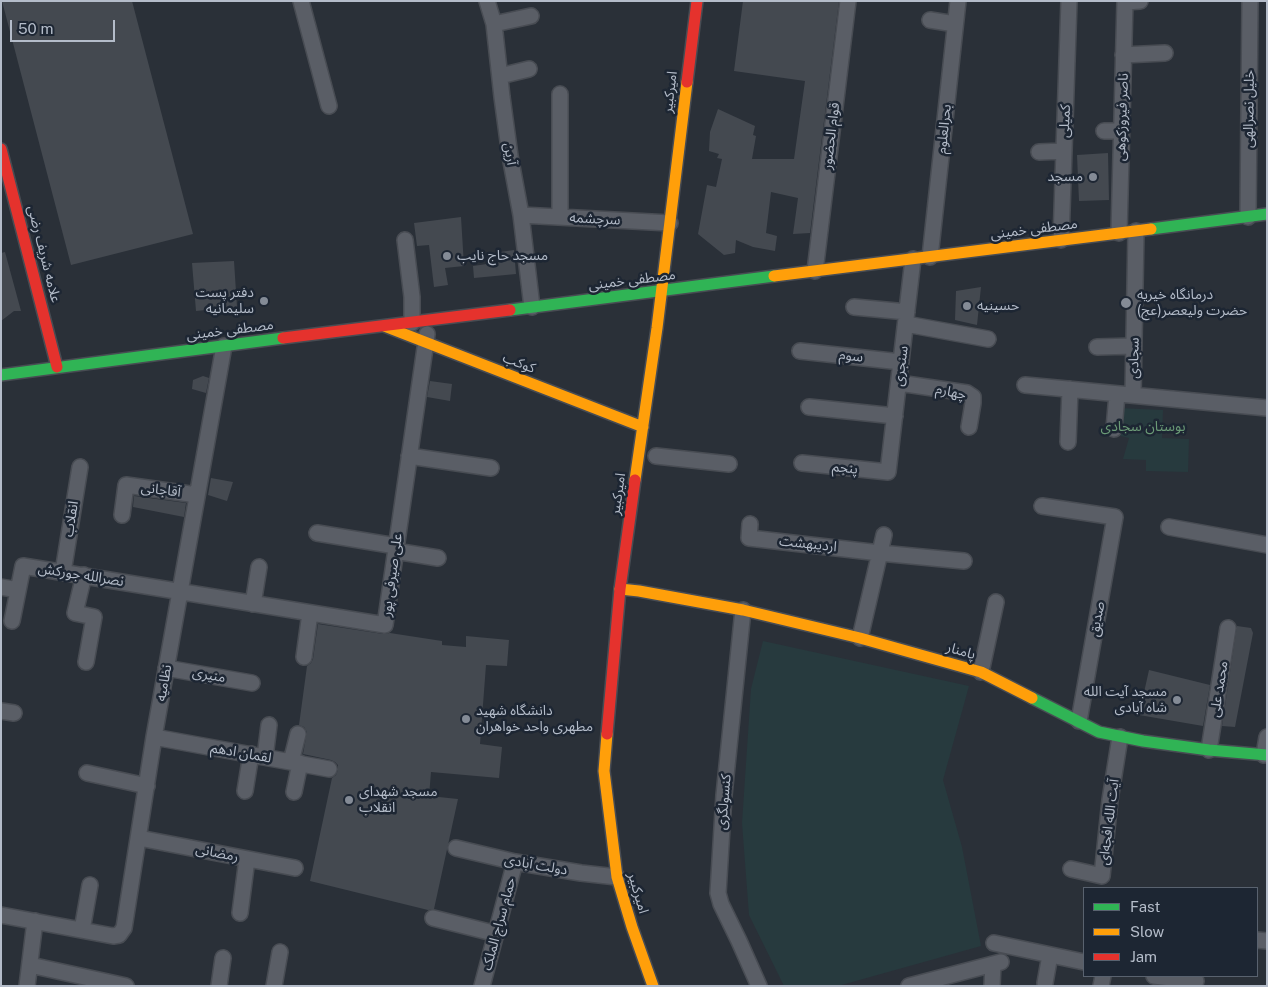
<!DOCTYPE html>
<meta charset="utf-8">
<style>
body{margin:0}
#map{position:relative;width:1268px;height:987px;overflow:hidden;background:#2a3038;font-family:"Public Sans",sans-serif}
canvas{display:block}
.frame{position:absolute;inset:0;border:2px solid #b4bcc9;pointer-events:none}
.legend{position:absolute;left:1083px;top:887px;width:175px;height:90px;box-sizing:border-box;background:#1d2633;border:1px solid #59626f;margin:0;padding:6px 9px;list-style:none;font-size:15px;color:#b4bcc9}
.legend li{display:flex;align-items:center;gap:10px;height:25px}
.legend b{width:25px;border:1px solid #59626f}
.scale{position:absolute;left:10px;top:20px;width:105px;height:22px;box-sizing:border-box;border:2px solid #b4bcc9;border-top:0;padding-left:6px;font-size:15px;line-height:18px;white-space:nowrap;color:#b4bcc9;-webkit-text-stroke:4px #1d2633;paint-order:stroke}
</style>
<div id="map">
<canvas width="1268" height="987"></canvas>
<div class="frame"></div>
<ul class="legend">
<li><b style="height:6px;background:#30b455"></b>Fast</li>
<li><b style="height:6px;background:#ff9f0a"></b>Slow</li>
<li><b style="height:6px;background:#e5322d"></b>Jam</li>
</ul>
<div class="scale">50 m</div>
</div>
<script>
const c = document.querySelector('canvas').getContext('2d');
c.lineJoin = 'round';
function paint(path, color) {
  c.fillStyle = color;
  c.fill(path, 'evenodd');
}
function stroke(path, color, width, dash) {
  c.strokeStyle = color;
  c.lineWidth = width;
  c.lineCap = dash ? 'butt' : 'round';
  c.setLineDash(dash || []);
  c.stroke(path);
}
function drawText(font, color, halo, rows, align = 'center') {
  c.font = font + ' "Public Sans","Noto Sans Arabic",sans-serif';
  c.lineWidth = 5;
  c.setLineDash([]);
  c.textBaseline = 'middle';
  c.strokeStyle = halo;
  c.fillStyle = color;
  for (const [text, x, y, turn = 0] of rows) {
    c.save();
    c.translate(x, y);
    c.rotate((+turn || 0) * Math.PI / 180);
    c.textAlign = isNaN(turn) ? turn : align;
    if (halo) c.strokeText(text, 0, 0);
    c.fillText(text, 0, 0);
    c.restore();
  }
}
paint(new Path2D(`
 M1118 408 1163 410 1162 438 1189 439 1188 472 1146 471V460L1123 459 1129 438 1117 435Z
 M763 641 969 686 943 780 962 847 981 946 838 986H784L749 915 742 823 751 689Z`), '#273a3e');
paint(new Path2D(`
 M2 1H132L193 234 71 265Z
 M743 1H839L810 233 793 234 798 198 771 192 766 233 777 236 775 251 753 247 736 240 735 253 724 255 698 234 707 185 716 187 722 159 717 158 719 154 709 151 710 132 718 109 755 126 753 135 756 136 752 159H794L805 81 734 71Z
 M1108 153 1109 200 1079 201 1077 155Z
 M461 217 464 266 445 268 448 285 434 287 429 245 417 246 414 223Z
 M514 250 516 274 474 278 473 266 501 262 500 252Z
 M5 252 21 311H14L1 321V253Z
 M234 261 237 307 196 311 192 263Z
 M981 287 977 325 955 320 956 291Z
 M203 376 209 378 206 393 192 389 193 380Z
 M430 381 452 384 450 401 427 397Z
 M211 478 233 482 227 501 208 495Z
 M134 496 186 503 184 517 133 507Z
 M318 624 383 634 390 633 442 641V645L466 647V636L509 640 507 666 486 665 480 744 502 747 499 778 431 772 429 796 458 799 434 909 428 910 310 881 332 778 336 775 338 770V765L335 762 331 760 303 754 307 732 304 727 299 725 307 666 311 663 313 659Z
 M1237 626 1251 628 1253 633 1235 727 1222 726Z
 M1149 670 1210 685 1203 726 1139 715Z`), '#444950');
const street = new Path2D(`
 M301 1 329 106
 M487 1 494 24 502 97 510 156 521 215 532 307
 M1125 2 1140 1
 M930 20 955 24
 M494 24 531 16
 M1123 55 1165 53
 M500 76 529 69
 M1104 131H1121
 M1039 152 1064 151
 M521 215 670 223
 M560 217V94
 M1248 217 1250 1
 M1119 233 1125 1
 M405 240 412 297V323
 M1061 240 1069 1
 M930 257 958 1
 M815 271 848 1
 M854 307 907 312
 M906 324 988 339
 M1097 347 1134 346
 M800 351 901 362
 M899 383 967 393 973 397V403L969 427
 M1025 385 1267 408
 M1133 395 1136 231
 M809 407 895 416
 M1114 429 1117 394
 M1068 442 1070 389
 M409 456 491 468
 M656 456 729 464
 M802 463 888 472 913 259
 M1042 506 1115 517 1079 721
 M122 515 126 485 197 495
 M750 524 749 538 880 553 964 561
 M1169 527 1267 545
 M317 533 396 546
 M395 551 438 558
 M63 572 80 467
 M84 575 75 613 94 617 86 662
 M1 587 18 590
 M253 604 259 567
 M743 610 724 795 718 893 721 904 739 941 759 986
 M12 621 23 566 385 625 427 334
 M860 638 884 535
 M304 657 310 613
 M166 668 252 683
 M981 672 996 602
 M1 711 14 713
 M154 737 329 769
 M1209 750 1228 628
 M1264 755 1267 737
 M265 757 269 725
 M291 762 298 734
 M87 773 147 786
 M245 791 251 754
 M294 792 300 763
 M139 838 295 868
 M456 848 515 862 581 873 617 877
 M1071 869 1102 876 1110 800 1120 737
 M240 913 247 859
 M1 915 113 936 119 935 124 928 154 737 224 346
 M433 918 497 934
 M82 930 90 885
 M1257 940 1267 941
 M994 943 1084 962
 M30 965 126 986
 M1154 976 1196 981
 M1045 983 1050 955
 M27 986 35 921
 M219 986 223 958
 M274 986 280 952
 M482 986 515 862
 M909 986 1001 962
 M992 986 993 964
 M1101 986 1103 976`);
const fast = new Path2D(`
 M1151 229 1267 214
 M510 310 774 276
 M1 375 283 338
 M1032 698 1099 732 1143 741 1209 750 1267 755`);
const slow = new Path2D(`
 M774 276 1151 229
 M384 326 643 427
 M635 480 657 328 687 82
 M620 589 639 591 743 610 860 638 981 672 1032 698
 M607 734 604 771 617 877 632 927 653 986`);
const jam = new Path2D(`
 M687 82 697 1
 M1 149 57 367
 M283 338 510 310
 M607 734 620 589 635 480`);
stroke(street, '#484c53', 18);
stroke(fast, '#484c53', 14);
stroke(slow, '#484c53', 14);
stroke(jam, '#484c53', 14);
stroke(street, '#5a5e66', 15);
stroke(fast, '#30b455', 11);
stroke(slow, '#ff9f0a', 11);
stroke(jam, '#e5322d', 11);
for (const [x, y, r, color] of [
 [1093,177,5,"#848b96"],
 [447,256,5,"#848b96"],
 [264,301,5,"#848b96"],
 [1126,303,6,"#848b96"],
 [967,306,5,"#848b96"],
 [1177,700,5,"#848b96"],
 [466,719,5,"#848b96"],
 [349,800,5,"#848b96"]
]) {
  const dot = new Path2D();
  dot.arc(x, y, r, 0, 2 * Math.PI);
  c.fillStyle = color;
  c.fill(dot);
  stroke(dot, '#1d2633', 2);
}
drawText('14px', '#b4bcc9', '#1d2633', [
 ["امیرکبیر",670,92,-83],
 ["خلیل نصرالهی",1249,109,-89],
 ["ناصر فیروزکوهی",1122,117,-88],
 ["کمیلی",1065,121,-88],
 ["بحرالعلوم",944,129,-84],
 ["قوام الحضور",831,136,-83],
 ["آرین",510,154,81],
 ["سرچشمه",595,219,3],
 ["مصطفی خمینی",1034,229,-7],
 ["علامه شریف رضی",44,254,76],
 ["مصطفی خمینی",632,280,-7],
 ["مصطفی خمینی",230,330,-7],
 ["سوم",851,356,6],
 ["سجادی",1134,358,-89],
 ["کوکب",519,363,21],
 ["سنجری",901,366,-83],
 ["چهارم",951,392,12],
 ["پنجم",845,468,6],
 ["آقاجانی",161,490,7],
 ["امیرکبیر",618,494,-82],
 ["انقلاب",71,519,-81],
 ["اردیبهشت",808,544,6],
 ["نصرالله جورکش",81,575,9],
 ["علی صیرفی پور",392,575,-82],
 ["صدیق",1097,619,-80],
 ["پامنار",961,651,16],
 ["منیری",209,675,10],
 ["نظامیه",164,683,-80],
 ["محمد علی",1219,689,-81],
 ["لقمان ادهم",241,753,10],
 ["کنسولگری",724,802,-85],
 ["آیت الله افجه‌ای",1109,822,-83],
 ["رمضانی",217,853,11],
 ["دولت آبادی",536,865,10],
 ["امیرکبیر",638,893,74],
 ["حمام سراج الملک",499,924,-75]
]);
drawText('14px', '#b4bcc9', '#1d2633', [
 ["مسجد",1083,177,"right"],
 ["مسجد حاج نایب",457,256],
 ["دفتر پست",254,293,"right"],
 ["سلیمانیه",254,309,"right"],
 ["درمانگاه خیریه",1137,295],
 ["حضرت ولیعصر(عج)",1137,311],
 ["حسینیه",977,306],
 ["مسجد آیت الله",1167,692,"right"],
 ["شاه آبادی",1167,708,"right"],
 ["دانشگاه شهید",476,711],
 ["مطهری واحد خواهران",476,727],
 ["مسجد شهدای",359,792],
 ["انقلاب",359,808]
], 'left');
drawText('14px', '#6b9a76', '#1d2633', [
 ["بوستان سجادی",1143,427]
]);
</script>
